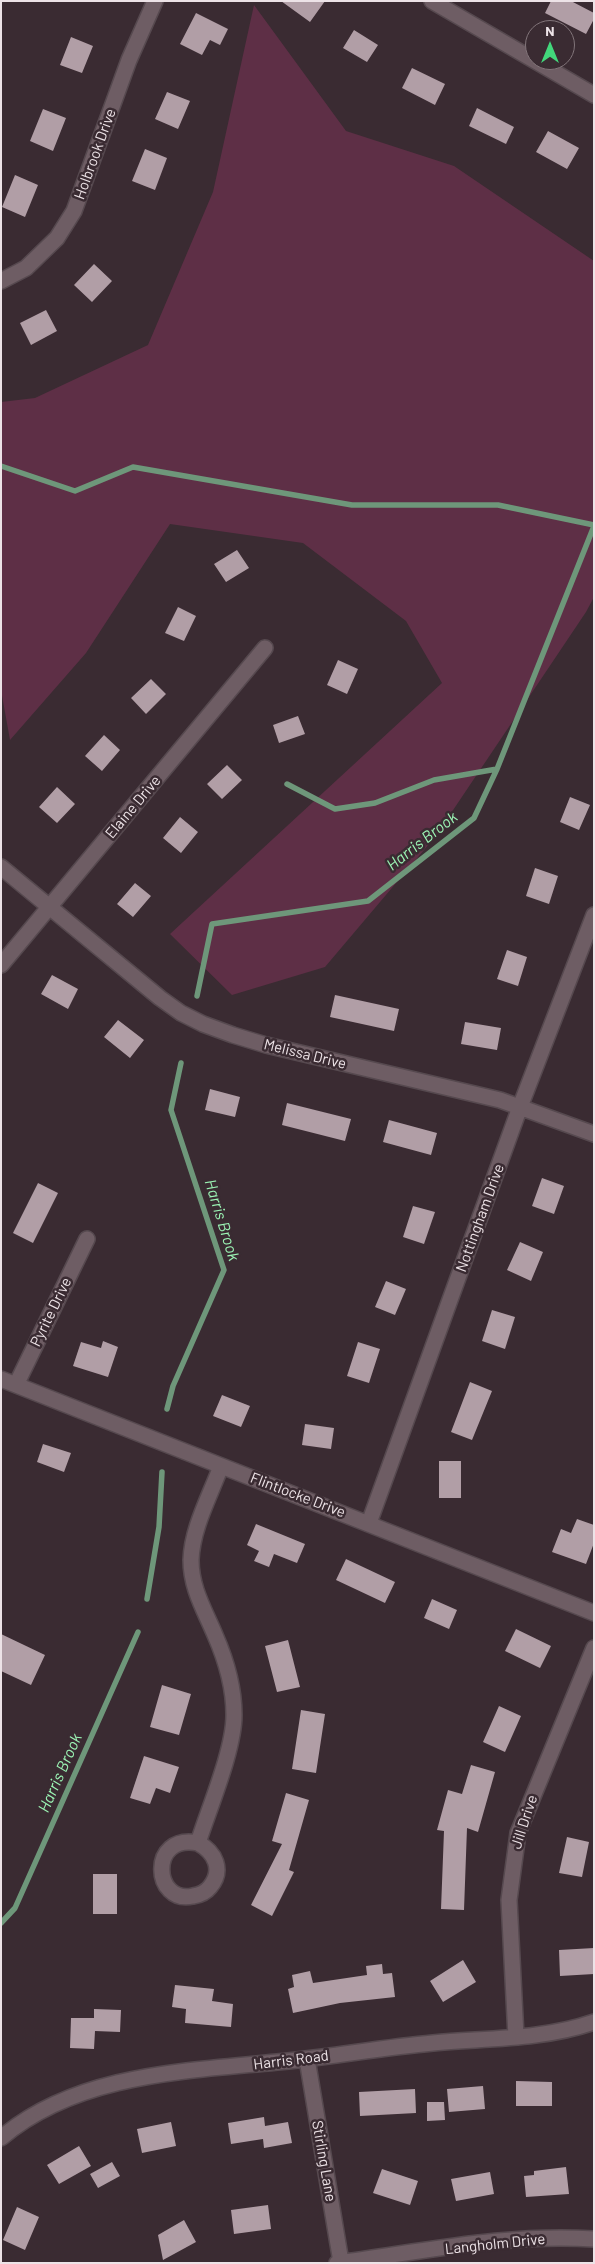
<!DOCTYPE html>
<style>
body{margin:0}
#map{position:relative;width:595px;height:2264px;overflow:hidden;background:#3a2b32;font-family:Barlow,sans-serif}
canvas{display:block}
.frame{position:absolute;inset:0;border:2px solid #ede3e7;pointer-events:none}
.north{position:absolute;left:525px;top:20px;width:50px;height:50px;box-sizing:border-box;background:#3a2b32;border:1px solid #82757a;border-radius:50%;rotate:0deg;font-size:14px;font-weight:700;line-height:20px;text-align:center;color:#ede3e7}
.north::after{content:'';display:block;margin:auto;width:18px;height:22px;background:#42d77b;clip-path:polygon(50% 0,100% 100%,50% 72%,0 100%)}
</style>
<div id="map">
<canvas width="595" height="2264"></canvas>
<div class="frame"></div>
<div class="north">N</div>
</div>
<script>
const c = document.querySelector('canvas').getContext('2d');
c.lineJoin = 'round';
function paint(path, color) {
  c.fillStyle = color;
  c.fill(path, 'evenodd');
}
function stroke(path, color, width, dash) {
  c.strokeStyle = color;
  c.lineWidth = width;
  c.lineCap = dash ? 'butt' : 'round';
  c.setLineDash(dash || []);
  c.stroke(path);
}
function drawText(font, color, halo, rows, align = 'center') {
  c.font = font + ' Barlow,sans-serif';
  c.lineWidth = 5;
  c.setLineDash([]);
  c.textBaseline = 'middle';
  c.strokeStyle = halo;
  c.fillStyle = color;
  for (const [text, x, y, turn = 0] of rows) {
    c.save();
    c.translate(x, y);
    c.rotate((+turn || 0) * Math.PI / 180);
    c.textAlign = isNaN(turn) ? turn : align;
    if (halo) c.strokeText(text, 0, 0);
    c.fillText(text, 0, 0);
    c.restore();
  }
}
paint(new Path2D(`
 M254 5 346 131 454 166 594 261V597L586 612 435 837 325 967 232 995 170 934 442 683 406 621 303 543 170 524 86 653 10 740 1 690V402L35 398 148 345 213 192Z`), '#5e2f46');
stroke(new Path2D(`
 M1 466 75 491 133 467 352 505H498L594 525
 M287 784 335 809 375 803 434 780 497 769
 M197 996 212 924 368 901 474 818 497 769 594 526
 M167 1409 173 1386 224 1270 171 1110 181 1063
 M147 1599 159 1527 162 1472
 M1 1923 15 1908 138 1632`), '#6e977a', 5.5);
paint(new Path2D(`
 M281 1H325L310 22Z
 M551 1H571L594 13V19L586 34 545 13Z
 M196 13 228 29 220 45 210 40 202 55 180 44Z
 M354 30 378 45 367 62 343 48Z
 M71 37 93 46 82 73 60 65Z
 M412 68 445 84 435 105 402 88Z
 M167 92 190 101 178 129 155 119Z
 M477 108 514 127 506 144 469 126Z
 M43 109 66 118 53 151 30 141Z
 M548 131 579 148 567 169 536 152Z
 M145 149 167 158 155 190 132 181Z
 M15 175 38 185 25 217 2 207Z
 M94 264 112 281 92 302 74 285Z
 M46 310 57 331 31 345 20 323Z
 M237 550 249 568 226 582 214 564Z
 M178 607 196 616 184 641 165 633Z
 M338 660 358 669 347 694 327 685Z
 M151 679 166 694 146 714 131 698Z
 M298 716 305 734 279 743 273 725Z
 M104 735 120 750 102 771 85 756Z
 M227 765 242 780 222 799 207 784Z
 M57 787 75 804 57 823 39 807Z
 M570 797 590 805 579 830 560 822Z
 M180 817 198 832 181 853 163 838Z
 M535 868 558 876 549 904 526 896Z
 M135 883 151 896 133 917 117 904Z
 M507 950 527 957 518 986 497 979Z
 M52 975 78 989 68 1009 41 994Z
 M335 995 399 1009 394 1031 330 1017Z
 M118 1020 144 1040 130 1058 104 1037Z
 M465 1022 501 1028 497 1050 461 1044Z
 M210 1089 240 1097 235 1117 205 1110Z
 M287 1103 351 1119 345 1141 282 1125Z
 M389 1120 437 1133 431 1155 383 1142Z
 M542 1178 564 1186 554 1214 532 1206Z
 M38 1183 58 1193 33 1243 13 1233Z
 M413 1206 435 1212 424 1244 403 1237Z
 M520 1242 543 1252 531 1281 507 1270Z
 M386 1281 406 1289 395 1315 375 1307Z
 M492 1310 515 1317 505 1349 482 1341Z
 M103 1341 118 1347 108 1377 73 1366 81 1342 101 1348Z
 M358 1342 380 1349 369 1383 347 1376Z
 M470 1382 492 1391 472 1440 451 1432Z
 M222 1395 250 1406 241 1427 213 1416Z
 M305 1424 334 1428 331 1449 302 1445Z
 M43 1444 71 1453 64 1472 37 1462Z
 M439 1461H461V1498H439Z
 M577 1519 594 1525V1543L586 1564 552 1552 561 1529 571 1533Z
 M256 1524 305 1544 297 1563 274 1554 269 1567 254 1561 259 1551 247 1545Z
 M346 1559 395 1582 385 1603 336 1580Z
 M432 1599 457 1610 449 1629 424 1618Z
 M516 1629 551 1646 540 1668 505 1651Z
 M1 1634 45 1655 31 1685 1 1671Z
 M288 1640 300 1687 277 1692 265 1646Z
 M162 1685 191 1694 179 1735 150 1727Z
 M499 1706 521 1716 505 1752 483 1742Z
 M301 1710 325 1714 316 1773 292 1769Z
 M144 1756 179 1767 170 1793 156 1788 150 1804 130 1798Z
 M471 1765 495 1772 478 1832 467 1828 464 1910 441 1909 444 1831 437 1830 448 1790 462 1794Z
 M286 1793 309 1800 289 1870 294 1872 272 1916 251 1905 282 1844 272 1841Z
 M567 1837 589 1842 582 1877 559 1873Z
 M93 1874H117V1914H93Z
 M594 1948V1974L560 1976 559 1950Z
 M463 1960 476 1982 443 2002 430 1981Z
 M382 1964 383 1974 392 1973 395 1997 340 2003 293 2013 288 1989 294 1987 292 1975 310 1971 313 1983 367 1975 366 1966Z
 M175 1985 214 1989 212 2001 233 2004 231 2027 185 2023 186 2009 172 2007Z
 M94 2009 121 2010 120 2032 95 2031 94 2049 70 2048 71 2018H94Z
 M516 2081 552 2082V2106H516Z
 M483 2086 485 2109 449 2112 447 2089Z
 M415 2089 416 2113 360 2116 359 2092Z
 M427 2102H444L445 2120 427 2121Z
 M264 2117 265 2126 288 2122 292 2143 264 2148 263 2139 231 2144 228 2123Z
 M171 2122 176 2146 142 2153 137 2129Z
 M79 2146 91 2166 59 2184 47 2165Z
 M112 2162 120 2176 98 2188 90 2174Z
 M566 2167 569 2194 526 2197 524 2176 534 2175V2171Z
 M382 2169 418 2181 410 2205 373 2193Z
 M490 2172 494 2194 456 2201 451 2179Z
 M268 2205 271 2229 234 2234 231 2210Z
 M17 2207 39 2217 25 2250 3 2240Z
 M184 2220 196 2242 163 2260 158 2235Z`), '#b19ea6');
const minor = new Path2D(`
 M432 1 594 95
 M1 281 26 268 57 238 74 211 129 60 155 1
 M1 867 160 998 181 1013 203 1024 233 1035 266 1045 500 1100 594 1134
 M1 965 265 648
 M1 1379 594 1613
 M16 1385 87 1239
 M369 1523 520 1107 594 915
 M198 1843C215 1852 224 1870 210 1887 206 1892 200 1895 193 1896 153 1905 148 1833 198 1843 209 1808 234 1750 234 1715 234 1688 226 1660 215 1635 204 1609 191 1588 191 1560 192 1528 210 1496 221 1466
 M516 2037 509 1900 518 1833 594 1648
 M307 2059 341 2262
 M1 2138C81 2070 198 2071 297 2060 342 2055 387 2047 433 2043 486 2038 542 2040 594 2022
 M337 2263C421 2252 508 2233 594 2239`);
stroke(minor, '#56494f', 18);
stroke(minor, '#6e5d64', 15);
drawText('15px', '#ede3e7', '#3a2b32', [
 ["Holbrook Drive",95,154,-70],
 ["Elaine Drive",133,807,-50],
 ["Melissa Drive",305,1054,14],
 ["Nottingham Drive",480,1218,-70],
 ["Pyrite Drive",51,1312,-64],
 ["Flintlocke Drive",298,1495,21],
 ["Jill Drive",524,1822,-72],
 ["Harris Road",291,2060,-7],
 ["Stirling Lane",324,2161,80],
 ["Langholm Drive",495,2244,-6]
]);
drawText('italic 16px', '#9cf5b5', '#3a2b32', [
 ["Harris Brook",422,841,-38],
 ["Harris Brook",222,1220,73],
 ["Harris Brook",60,1773,-66]
]);
</script>
